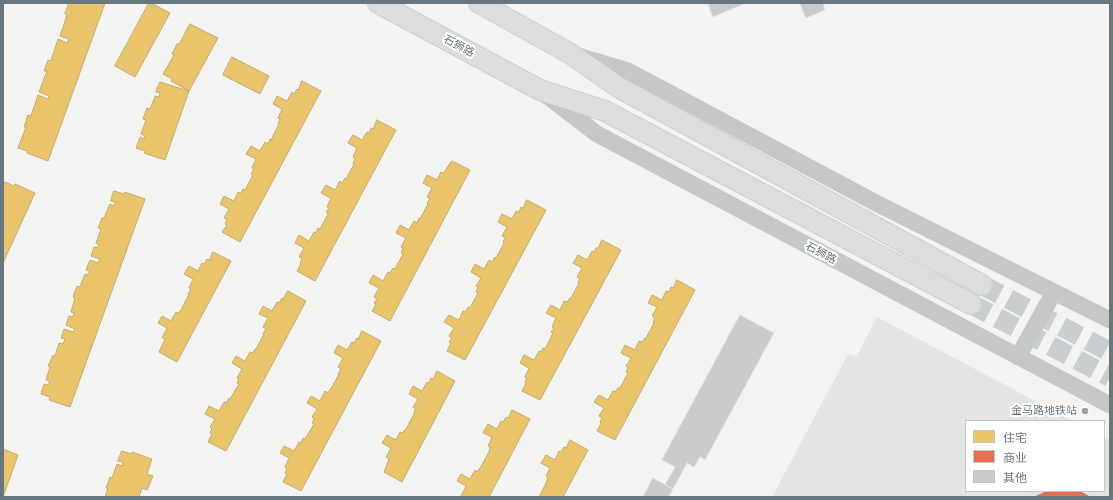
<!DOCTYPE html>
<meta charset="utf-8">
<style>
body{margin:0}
#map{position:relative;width:1113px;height:500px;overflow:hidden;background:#f3f3f2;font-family:"Asap Condensed","Noto Sans SC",sans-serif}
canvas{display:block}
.frame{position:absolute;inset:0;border:4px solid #67767f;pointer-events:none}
.legend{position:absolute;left:965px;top:420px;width:140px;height:72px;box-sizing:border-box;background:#fff;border:1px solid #c2c8cc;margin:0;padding:5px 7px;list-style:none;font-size:12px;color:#67767f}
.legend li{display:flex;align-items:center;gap:8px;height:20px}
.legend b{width:20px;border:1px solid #c2c8cc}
</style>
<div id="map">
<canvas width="1113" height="500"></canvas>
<div class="frame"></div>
<ul class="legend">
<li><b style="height:11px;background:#e9c46a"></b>住宅</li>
<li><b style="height:11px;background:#e76f51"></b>商业</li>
<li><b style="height:11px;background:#cacbcc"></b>其他</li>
</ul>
</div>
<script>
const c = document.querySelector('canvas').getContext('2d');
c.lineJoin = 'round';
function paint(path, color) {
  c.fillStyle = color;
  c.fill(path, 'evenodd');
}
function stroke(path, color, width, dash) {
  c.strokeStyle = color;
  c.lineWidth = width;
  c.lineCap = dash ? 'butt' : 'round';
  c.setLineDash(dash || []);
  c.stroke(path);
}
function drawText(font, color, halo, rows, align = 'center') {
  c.font = font + ' "Asap Condensed","Noto Sans SC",sans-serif';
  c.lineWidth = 4;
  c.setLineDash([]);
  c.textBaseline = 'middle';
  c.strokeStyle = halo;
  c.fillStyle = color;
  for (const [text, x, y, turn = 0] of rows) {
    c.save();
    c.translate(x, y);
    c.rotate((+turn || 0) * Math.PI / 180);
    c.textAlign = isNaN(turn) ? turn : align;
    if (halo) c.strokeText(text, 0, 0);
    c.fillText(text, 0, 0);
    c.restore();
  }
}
paint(new Path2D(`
 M877 317 1073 421H966V491H1104V437L1110 440V497H772L848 354 857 356Z`), '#e3e5e5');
const homes = new Path2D(`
 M69 3H105L48 161 27 153V151L18 148 26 127H24L28 115 31 116 38 95 48 99 49 96 39 92 47 71H44L48 60 51 61 58 39 67 43 69 39 60 36 67 15 65 14Z
 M149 3H151L170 13 135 77 115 66Z
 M190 24 218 38 189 91 171 81 172 79 163 74 174 55 172 54 177 44H179Z
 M232 57 269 76 260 94 223 75Z
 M302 81 321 91 240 242 222 232 227 225 225 224 227 219 224 218 229 209 220 204 224 196 234 201 238 192 241 193 243 189 245 190 253 175 251 174 254 169 252 168 256 159 246 154 251 146 260 151 265 142 268 144 270 139 271 140 279 124H278L280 119 278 118 282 109 273 104 277 96 287 101 292 92 294 94 297 89 298 90Z
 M160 82 189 91 165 160 144 153 145 151 136 148 140 137 144 139 145 136 141 134 146 120 143 119 147 108 150 109 155 96 159 97 160 93 156 92Z
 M377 120 396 130 315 281 297 271 301 264 300 263 302 258 299 257 304 248 295 243 299 235 309 241 314 232 316 233 318 228 320 229 328 214 326 212 329 208 327 207 331 198 321 193 326 185 335 190 340 181 342 183 345 178 346 179 354 164 353 163 355 159 353 157 357 148 348 143 353 135 362 140 367 132 369 133 371 128 373 129Z
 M452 161 470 170 390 321 372 311 376 304 374 303 377 299 374 297 379 288 369 283 373 275 383 281 388 272 390 273 393 268 395 269 403 254 401 253 403 248 401 247 406 238 396 233 400 225 409 230 414 221 417 223 419 218 420 219 428 204 427 203 430 199 427 197 432 188 423 183 427 175 437 180 441 172 443 173Z
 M5 182 14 186 15 184 35 193 3 263V186Z
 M114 191 124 194 125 192 145 199 70 407 49 400 50 397 41 394 44 384 48 385 50 382 46 380 50 367 48 366 53 355 55 356 59 343 63 344 65 339 61 338 64 329 73 332 75 329 66 325 69 316 73 317 74 313 71 312 75 298 73 297 77 286 80 287 85 274 88 275 90 271 86 270 90 260 98 263 100 259 91 256 94 247 98 248 99 244 96 243 101 229 98 228 102 218H104L110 204 114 206 115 202 111 201Z
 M527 200 546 210 465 360 447 351 451 343 449 342 452 338 449 336 454 328 444 322 449 315 459 320 463 311 465 312 468 307 470 308 478 293 476 292 478 287 476 286 481 278 471 272 475 264 484 269 489 260 492 262 495 257 496 258 504 243 503 242 505 238 502 236 507 227 498 222 502 214 512 219 516 211 519 212 521 207 523 208Z
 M602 240 621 250 540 400 522 391 526 383 525 382 527 378 525 377 529 368 520 363 524 355 534 360 539 351 541 352 543 348 545 349 553 333 551 332 554 328 552 327 556 318 546 313 551 305 560 310 564 301 567 302 570 298H571L579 283H578L580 278 577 277 582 268 573 263 578 255 587 260 592 251 594 252 596 248H598Z
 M213 252 231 261 177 362 159 352 165 339 162 338 167 328 158 323 162 316 171 321 176 312 178 313 181 310 189 294H188L191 289 189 288 193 279 184 274 189 266 198 271 202 263 204 264 207 259 209 260Z
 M677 280 695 290 615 440 597 431 601 423 600 422 602 418 599 416 604 408 594 402 599 395 608 400 613 391 615 392 618 388H620L628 373 626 372 628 368 626 366 631 358 621 353 625 345 635 350 639 341 642 342 645 338H646L654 323H653L655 318 652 316 657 307 648 303 652 295 662 300 666 291 669 292 671 287 673 288Z
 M288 291 306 301 226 451 208 442 212 434 210 433 212 429 210 427 215 419 205 414 209 406 219 411 224 402 226 403 229 398 230 399 239 384 237 383 239 379 237 378 242 369 232 363 236 356 245 361 250 352 253 353 255 349H256L264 334H263L266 329 263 327 268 318 259 314 263 306 272 311 277 302 279 303 282 298 283 299Z
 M362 331 381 341 301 491 283 482 287 474 285 473 287 469 285 467 289 458 280 453 284 446 294 451 299 442 301 443 303 438 305 439 314 424 312 423 314 419 312 417 317 409 307 403 311 396 320 401 325 391 328 393 330 389H331L339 374H338L341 369 338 367 343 358 334 353 338 345 347 350 352 342 354 343 357 338 358 339Z
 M437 371 455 381 402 482 384 472 389 459 386 457 391 448 382 443 387 435 396 440 400 432 402 433 406 429 414 414 415 408 413 407 418 399 409 394 413 386 422 391 427 382 429 383 431 378 433 379Z
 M512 410 530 419 489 497H464L461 496 466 486 457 481 461 474 470 479 475 470 477 472 480 468 489 452 490 447 488 446 492 437 483 433 488 424 497 429 501 421 503 422 506 417 508 418Z
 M570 440 588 450 563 497H539L546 483 548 478 546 476 550 468 541 463 546 455 555 460 559 451 561 452 564 447 566 448Z
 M3 449 18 455 3 497Z
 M122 451 132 454V452L152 459 147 474 153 476 147 490 142 488 139 497H105L108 488H106L110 477 112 478 117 464 122 466 123 462 118 461Z`);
paint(homes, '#e9c46a');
stroke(homes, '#c2ad70', 1);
const shops = new Path2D(`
 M1048 491H1079L1090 497H1035Z`);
paint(shops, '#e76f51');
stroke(shops, '#c1715f', 1);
const building = new Path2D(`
 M708 3H746L713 17Z
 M800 3H823L825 10 806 18Z
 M740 315 774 333 705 460 700 457 694 467 687 463 673 489 665 485 675 467 662 460Z
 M653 478 673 489 669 497H643Z`);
paint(building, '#cacbcc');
stroke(building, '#e2e2e2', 1);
stroke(new Path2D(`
 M982 285 1110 352
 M971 304 1110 377`), '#c9ced0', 20, [20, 10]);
const secondary = new Path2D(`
 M378 3 540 90 605 111 971 304
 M479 3 571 54 618 87 982 285`);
stroke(secondary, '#cfd0d0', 22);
stroke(new Path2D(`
 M581 57 628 71 876 203 1110 320
 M545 94 597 134 1110 405
 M1018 357 1054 292`), '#c6c8c8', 17);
stroke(secondary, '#dcddde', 20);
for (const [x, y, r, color] of [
 [1085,411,4,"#98a2a7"]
]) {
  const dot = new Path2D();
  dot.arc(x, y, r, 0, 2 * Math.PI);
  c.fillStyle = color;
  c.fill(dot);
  stroke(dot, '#fff', 1.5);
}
drawText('11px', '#67767f', '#fff', [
 ["石狮路",459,46,28],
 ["石狮路",821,253,28]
]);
drawText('11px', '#67767f', '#fff', [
 ["金马路地铁站",1077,411]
], 'right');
</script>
